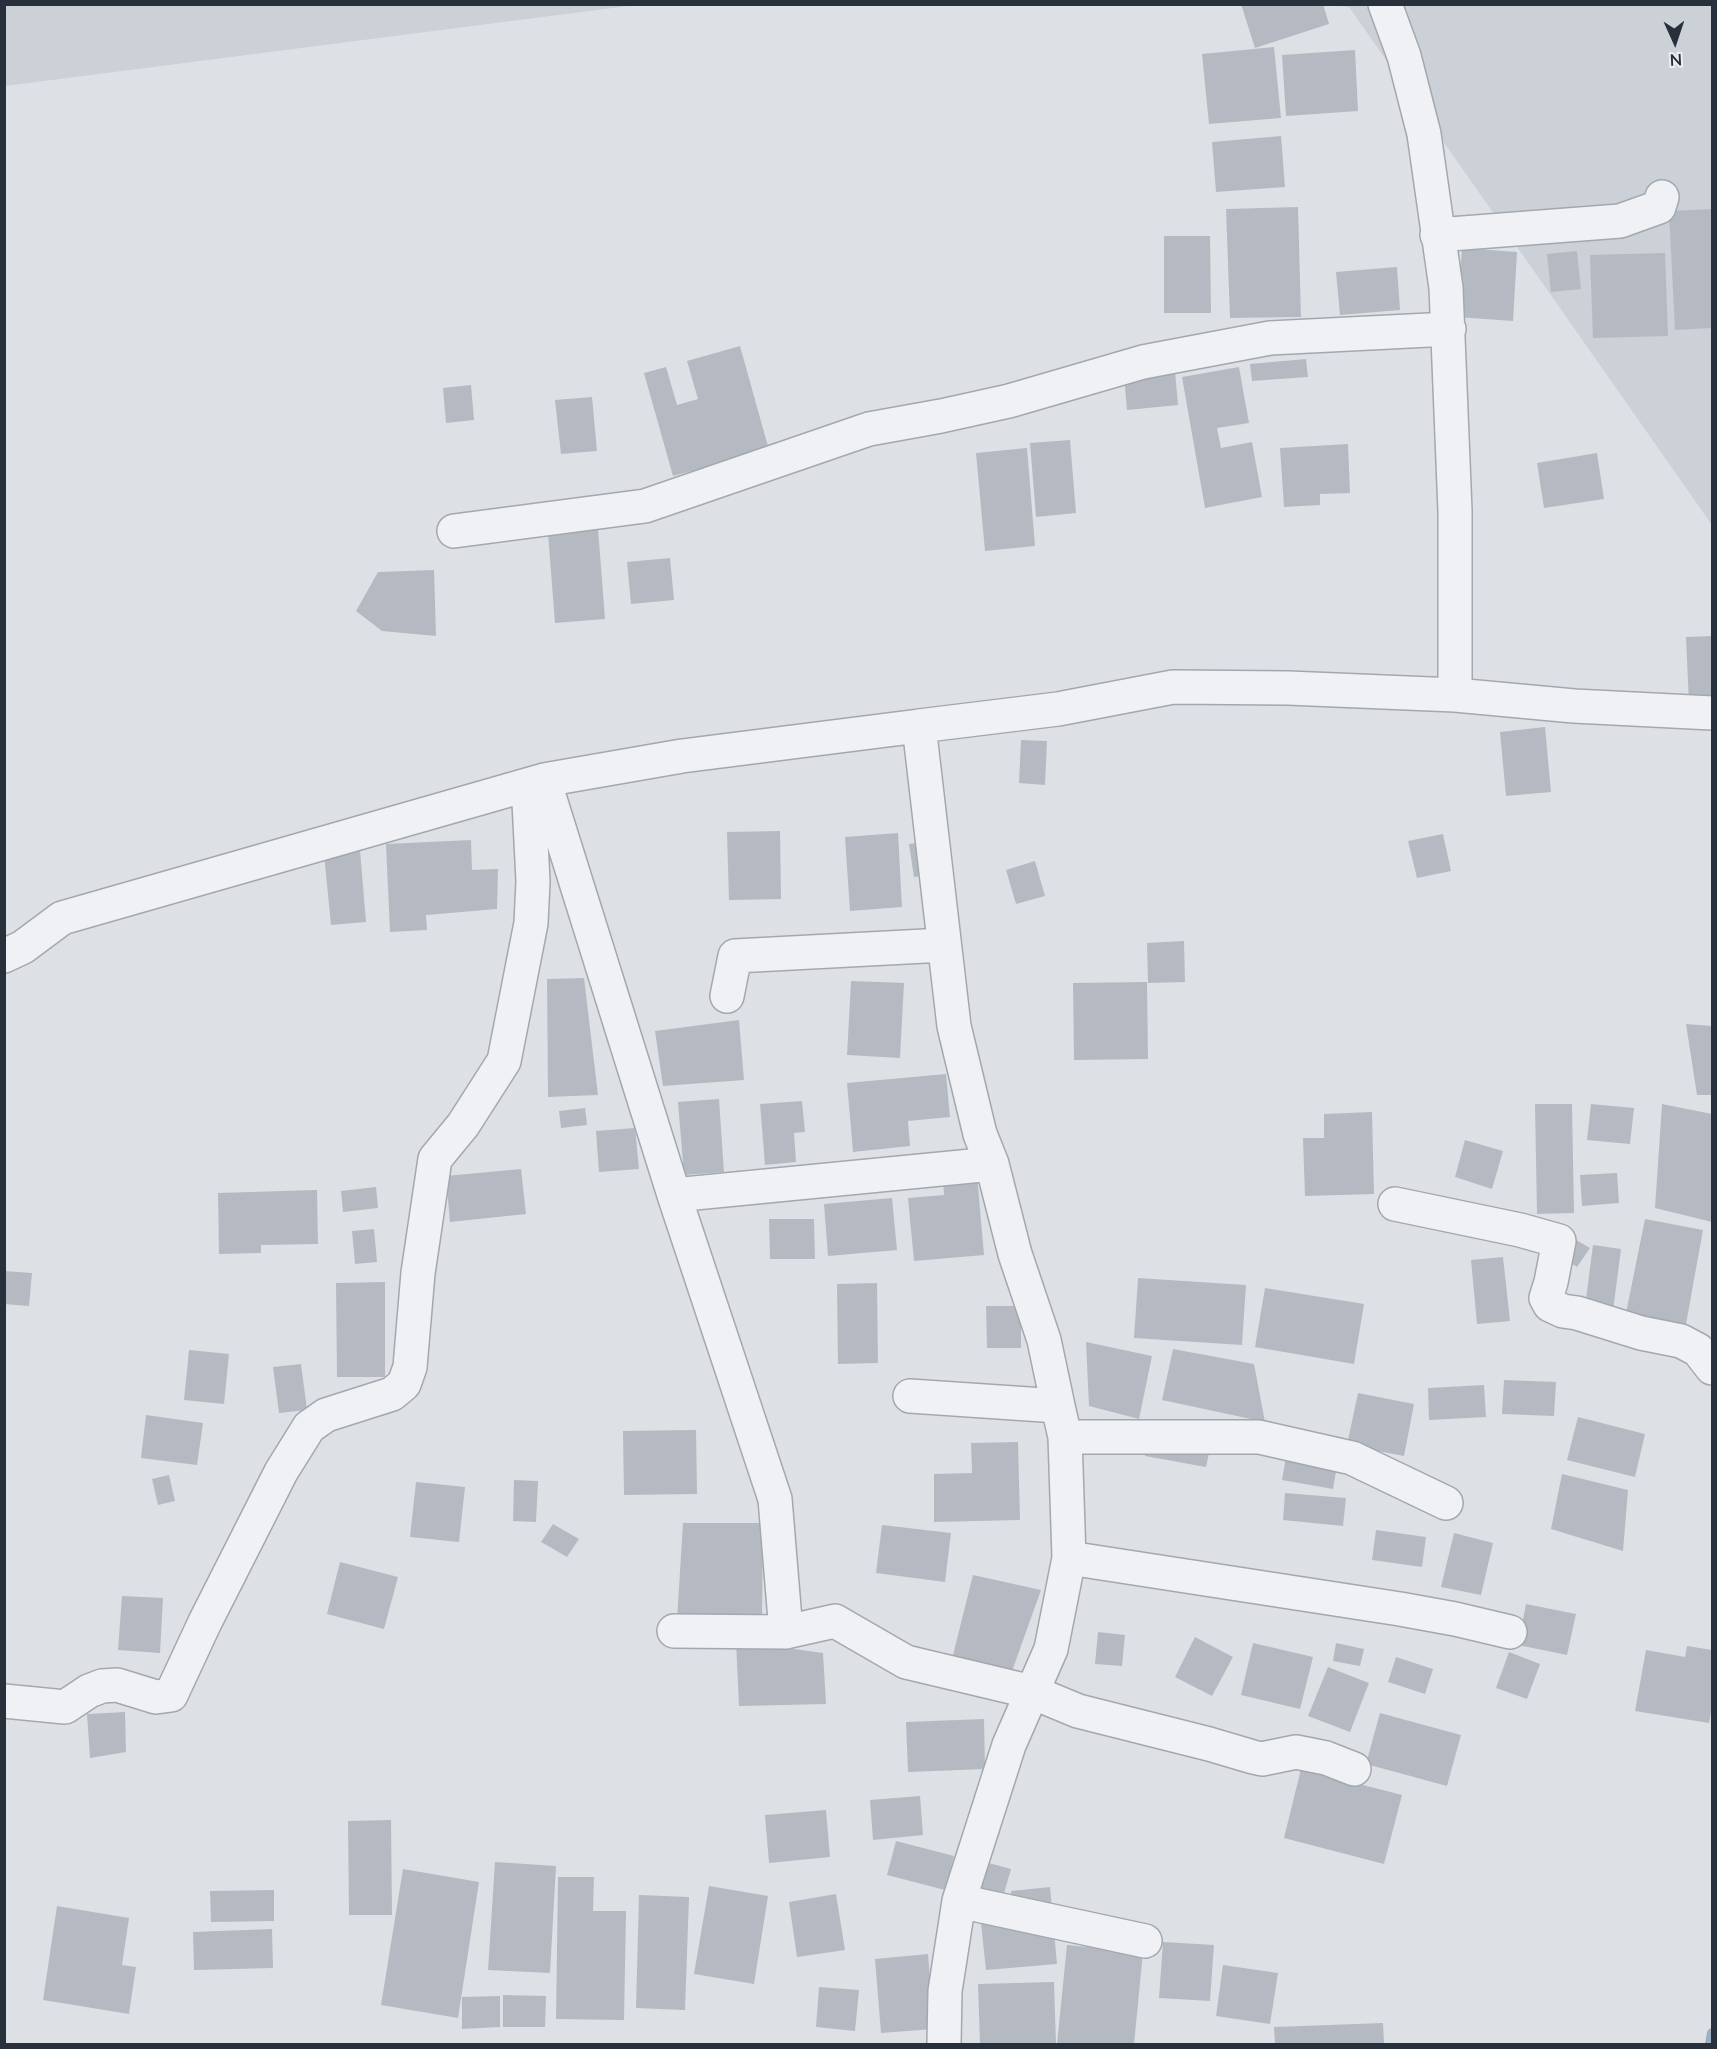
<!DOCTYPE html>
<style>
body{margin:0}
#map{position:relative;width:1717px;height:2049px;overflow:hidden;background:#dde1e6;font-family:Lato,sans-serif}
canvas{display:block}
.frame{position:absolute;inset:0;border:6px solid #28303b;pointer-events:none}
.north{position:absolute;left:1645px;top:12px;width:60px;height:60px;-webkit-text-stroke:4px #ecf0f3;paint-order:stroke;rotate:177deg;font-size:16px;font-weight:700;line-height:24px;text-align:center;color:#28303b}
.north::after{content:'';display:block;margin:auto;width:21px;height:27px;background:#28303b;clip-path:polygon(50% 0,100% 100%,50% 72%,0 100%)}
</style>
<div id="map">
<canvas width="1717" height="2049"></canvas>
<div class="frame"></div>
<div class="north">N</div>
</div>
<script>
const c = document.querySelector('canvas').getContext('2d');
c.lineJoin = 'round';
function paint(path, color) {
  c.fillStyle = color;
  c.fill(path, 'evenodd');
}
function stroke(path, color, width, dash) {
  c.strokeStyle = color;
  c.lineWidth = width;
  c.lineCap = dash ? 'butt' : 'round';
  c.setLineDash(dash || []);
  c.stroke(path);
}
paint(new Path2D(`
 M5 4H636V5L5 86Z
 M1328 5H1712V525L1349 7Z`), '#ccd0d7');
stroke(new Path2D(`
 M1710 2044 1712 2033`), '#9bb0c3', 10);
paint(new Path2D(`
 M1241 4H1323L1329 24 1255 48Z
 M1274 47 1281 118 1209 124 1202 54Z
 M1355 50 1358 111 1286 116 1282 55Z
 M1281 136 1285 187 1216 192 1212 142Z
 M1298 207 1301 317 1230 318 1226 209Z
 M1712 209V328L1675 330 1669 211Z
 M1164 236H1210L1211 313H1164Z
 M1462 248 1517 252 1513 321 1457 317Z
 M1577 251 1581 289 1551 292 1547 254Z
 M1665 253 1668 336 1593 338 1590 255Z
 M1397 267 1400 310 1340 315 1336 272Z
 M740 346 769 450 673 476 644 373 666 367 677 405 698 399 687 361Z
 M1306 359 1308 377 1252 381 1250 364Z
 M1239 367 1249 423 1217 428 1221 448 1252 442 1262 497 1205 508 1182 377Z
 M1175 371 1178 405 1127 410 1124 375Z
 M471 385 474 420 446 423 443 388Z
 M592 397 597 451 561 454 555 400Z
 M1070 440 1076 513 1036 517 1030 443Z
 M1348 444 1350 493 1320 494V505L1284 507 1280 448Z
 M1027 448 1035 546 985 551 976 453Z
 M1597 453 1604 499 1544 508 1537 463Z
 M598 529 605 619 555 623 548 533Z
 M670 558 674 600 631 604 627 562Z
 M434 570 436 636 382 631 356 611 378 572Z
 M1712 636V702L1689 703 1686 637Z
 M1545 727 1551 792 1506 796 1500 732Z
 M1021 740 1047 741 1045 785 1019 783Z
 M780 831 781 899 729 900 727 832Z
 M898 833 902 907 850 911 845 837Z
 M1443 834 1451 871 1417 878 1408 841Z
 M471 840 472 870 498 869 497 909 426 915 427 930 390 932 386 844Z
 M927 842 931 875 914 877 909 844Z
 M360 850 366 922 331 925 324 854Z
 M1035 861 1045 896 1016 904 1006 870Z
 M1184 941 1185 982 1148 983 1147 943Z
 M584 978 598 1095 548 1097 547 979Z
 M851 981 904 983 900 1058 847 1055Z
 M1147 982 1148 1059 1074 1060 1073 983Z
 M739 1020 744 1080 663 1086 655 1031Z
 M1686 1024 1712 1026V1095H1697Z
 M946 1074 950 1117 908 1121 910 1146 853 1152 847 1083Z
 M719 1099 724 1172 684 1175 678 1102Z
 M802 1101 805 1132 794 1133 796 1162 765 1165 760 1104Z
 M1535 1104H1572L1574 1213 1537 1214Z
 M1591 1104 1634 1108 1630 1144 1587 1140Z
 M1662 1104 1712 1114V1222L1655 1208Z
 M585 1108 587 1125 561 1128 559 1111Z
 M1372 1112 1374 1194 1305 1196 1303 1138H1324V1114Z
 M635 1128 639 1169 599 1172 596 1131Z
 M1465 1140 1503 1151 1492 1189 1455 1177Z
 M521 1169 526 1214 450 1222 446 1176Z
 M1617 1173 1619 1203 1582 1206 1580 1175Z
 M977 1175 984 1255 914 1261 908 1198 944 1195 943 1178Z
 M376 1187 378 1208 343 1212 341 1191Z
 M317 1190 318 1244 261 1245V1253L219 1254 218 1193Z
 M892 1198 897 1250 828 1256 824 1204Z
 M769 1219H814L815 1259H770Z
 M1645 1219 1703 1230 1684 1335 1625 1318Z
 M374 1229 377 1262 355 1264 352 1231Z
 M1571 1237 1590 1248 1577 1267 1559 1255Z
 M1593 1245 1621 1249 1613 1311 1585 1307Z
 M1503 1257 1510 1321 1477 1324 1471 1260Z
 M4 1271 32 1273 29 1306 4 1304Z
 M1138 1278 1246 1285 1242 1345 1134 1338Z
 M385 1282V1377H337L336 1283Z
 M877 1283 878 1363 838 1364 837 1284Z
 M1265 1288 1364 1304 1354 1364 1255 1347Z
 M986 1306H1021V1348H987Z
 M1086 1342 1152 1356 1139 1419 1089 1406Z
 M1173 1349 1254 1364 1265 1422 1162 1400Z
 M189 1350 229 1354 224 1404 184 1400Z
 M301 1364 307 1410 279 1413 273 1367Z
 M1504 1380 1556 1382 1554 1416 1502 1414Z
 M1484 1385 1486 1417 1429 1420 1428 1388Z
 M1358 1393 1414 1404 1404 1456 1347 1445Z
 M146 1415 203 1423 197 1465 141 1458Z
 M1578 1417 1645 1434 1635 1477 1567 1460Z
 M1150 1428 1212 1440 1206 1467 1145 1456Z
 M696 1430 697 1494 624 1495 623 1431Z
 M1018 1442 1020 1520 934 1522V1474L972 1473 971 1443Z
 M1287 1451 1338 1460 1333 1489 1282 1480Z
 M1562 1474 1628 1490 1623 1551 1551 1529Z
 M169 1475 175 1501 158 1505 152 1479Z
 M514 1480 538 1481 536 1522 513 1521Z
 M416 1482 465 1487 459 1542 410 1537Z
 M1285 1493 1346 1498 1343 1526 1283 1520Z
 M683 1523H763L762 1621 677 1620Z
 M553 1524 579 1539 567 1557 541 1542Z
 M882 1525 951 1533 945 1582 876 1573Z
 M1376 1530 1426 1537 1422 1567 1372 1560Z
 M1454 1533 1493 1543 1481 1595 1441 1587Z
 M340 1562 398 1577 384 1629 327 1614Z
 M973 1575 1041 1590 1011 1674 950 1667Z
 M122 1596 163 1598 160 1653 118 1650Z
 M1526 1604 1576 1614 1567 1655 1518 1645Z
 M1098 1632 1125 1635 1122 1666 1095 1664Z
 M1195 1637 1233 1657 1212 1696 1175 1677Z
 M736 1641 823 1653 826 1704 739 1706Z
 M1253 1643 1313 1657 1300 1709 1241 1695Z
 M1336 1643 1364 1649 1360 1666 1333 1661Z
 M1687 1646 1712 1650V1706L1709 1723 1635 1711 1646 1650 1685 1657Z
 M1509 1652 1540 1664 1527 1699 1496 1688Z
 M1396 1657 1433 1669 1425 1694 1388 1682Z
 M1328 1667 1369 1683 1350 1732 1308 1716Z
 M125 1712 126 1752 90 1758 87 1714Z
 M1380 1713 1461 1735 1447 1786 1366 1764Z
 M984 1719 985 1769 908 1772 906 1722Z
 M1301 1769 1402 1795 1384 1864 1284 1838Z
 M920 1796 923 1835 873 1840 870 1800Z
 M826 1810 830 1857 769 1863 765 1815Z
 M391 1820 392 1915H349L348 1821Z
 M896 1841 954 1856 945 1890 887 1875Z
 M495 1862 556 1866 550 1973 488 1970Z
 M985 1862 1011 1869 1001 1904 975 1897Z
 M403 1869 479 1882 458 2018 381 2005Z
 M558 1877H594L593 1911H626L624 2020 556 2019Z
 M709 1886 768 1896 754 1984 694 1974Z
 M1050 1887 1057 1964 986 1970 980 1914 1013 1911 1011 1891Z
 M274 1890V1921L211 1922 210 1891Z
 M836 1894 845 1950 797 1957 789 1902Z
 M639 1895 689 1897 685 2010 636 2008Z
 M57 1906 129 1918 122 1965 136 1967 129 2014 43 2000Z
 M272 1929 273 1968 194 1970 193 1932Z
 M1163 1942 1214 1945 1210 2001 1159 1998Z
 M1067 1945 1143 1952 1134 2044H1057Z
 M928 1954 934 2029 881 2033 875 1959Z
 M1223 1965 1278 1973 1270 2024 1216 2016Z
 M1054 1982 1056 2044H980L978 1984Z
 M819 1987 859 1990 855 2031 816 2027Z
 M503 1995 546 1996 545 2027H503Z
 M500 1996V2027L462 2029V1997Z
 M1383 2023 1384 2044H1275L1274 2027Z`), '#b5bac2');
const street = new Path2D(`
 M1385 4 1404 56 1424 134 1446 288 1455 511V695
 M1437 235 1620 221 1659 207 1662 197
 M454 531 645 506 869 429 941 416 1009 401 1143 362 1270 338 1449 329
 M544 780 674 1195 775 1499 786 1632
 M4 956 23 947 62 918 544 780 682 756 919 726
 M727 996 735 956 944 945
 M674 1195 992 1164
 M1395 1204 1520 1230 1559 1241 1551 1282 1546 1298 1550 1305 1563 1311 1577 1313 1641 1333 1681 1341 1698 1350 1712 1368
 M910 1396 1058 1406
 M1065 1437H1259L1352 1458 1446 1503
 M1069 1558 1400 1609 1455 1619 1510 1632
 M674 1631 786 1632 835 1621 906 1662 1032 1692 1078 1711 1209 1744 1253 1757 1262 1759 1296 1752 1326 1758 1354 1769
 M4 1701 65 1707 89 1691 102 1686 117 1685 156 1697 171 1695 205 1622 281 1472 309 1427 326 1415 392 1394 404 1384 410 1367 418 1273 435 1159 463 1125 504 1061 531 923 533 881 529 802 544 780
 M959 1901 1145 1941
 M944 2044 945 1991 959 1901 1009 1745 1051 1649 1069 1558 1065 1437 1058 1406 1044 1340 1015 1254 992 1164 980 1134 954 1026 919 726 1058 709 1173 687 1288 688 1455 695 1574 706 1712 713`);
stroke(street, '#a3a8af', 36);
stroke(street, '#eff1f4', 33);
</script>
